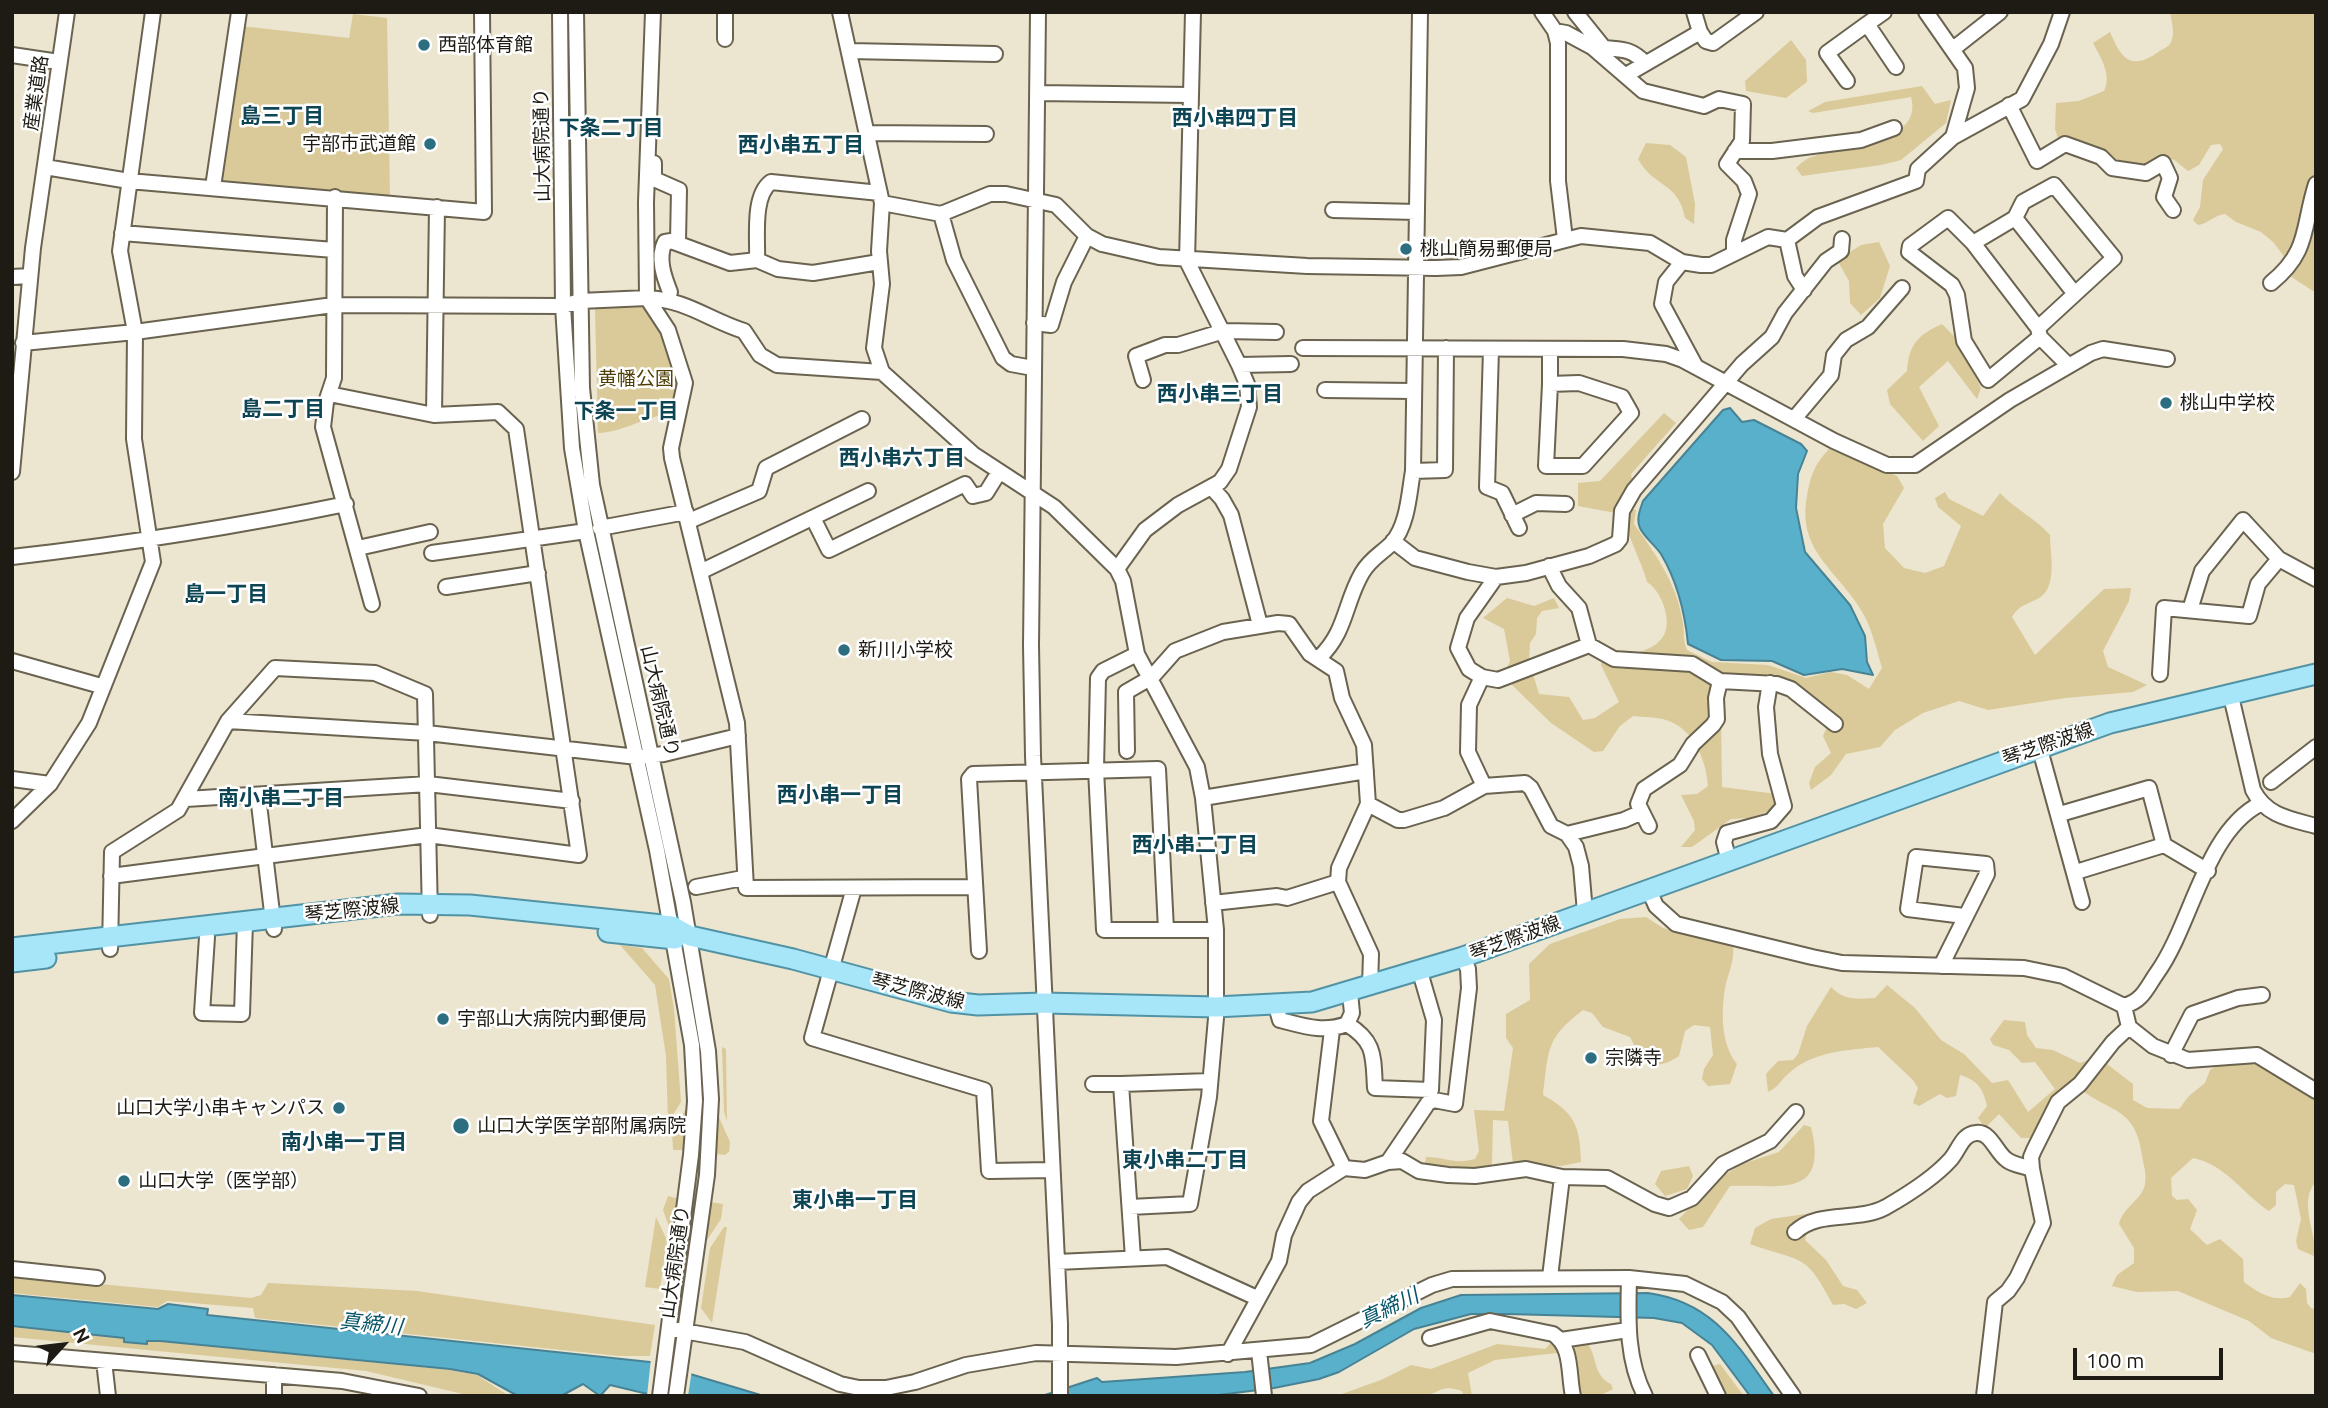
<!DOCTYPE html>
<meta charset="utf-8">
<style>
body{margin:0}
#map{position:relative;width:2328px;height:1408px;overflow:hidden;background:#ece5d0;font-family:Ubuntu,sans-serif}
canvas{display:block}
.frame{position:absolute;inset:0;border:14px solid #1e1b14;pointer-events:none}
.north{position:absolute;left:28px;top:1310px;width:70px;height:70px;-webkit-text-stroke:5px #fff;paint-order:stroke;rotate:63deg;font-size:19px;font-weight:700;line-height:28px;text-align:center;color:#1e1b14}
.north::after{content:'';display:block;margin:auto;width:24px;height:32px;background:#1e1b14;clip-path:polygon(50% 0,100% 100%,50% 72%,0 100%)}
.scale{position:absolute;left:2073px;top:1348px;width:150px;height:32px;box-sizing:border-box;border:4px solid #1e1b14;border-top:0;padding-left:9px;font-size:21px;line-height:24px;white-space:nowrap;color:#1e1b14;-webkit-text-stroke:5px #fff;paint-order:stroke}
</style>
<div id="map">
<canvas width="2328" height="1408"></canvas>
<div class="frame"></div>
<div class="north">N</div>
<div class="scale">100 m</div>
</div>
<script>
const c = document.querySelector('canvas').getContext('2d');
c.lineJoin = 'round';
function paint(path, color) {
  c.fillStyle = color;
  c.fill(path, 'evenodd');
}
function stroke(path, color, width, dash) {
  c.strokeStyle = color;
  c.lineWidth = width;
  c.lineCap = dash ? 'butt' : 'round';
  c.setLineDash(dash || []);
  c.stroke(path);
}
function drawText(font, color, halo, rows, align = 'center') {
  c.font = font + ' Ubuntu,"Noto Sans JP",sans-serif';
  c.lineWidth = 5;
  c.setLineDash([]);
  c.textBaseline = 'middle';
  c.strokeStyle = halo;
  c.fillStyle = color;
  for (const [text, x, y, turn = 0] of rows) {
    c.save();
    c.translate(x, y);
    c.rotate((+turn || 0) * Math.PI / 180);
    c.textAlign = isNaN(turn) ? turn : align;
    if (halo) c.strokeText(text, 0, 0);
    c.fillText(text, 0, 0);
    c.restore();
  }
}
paint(new Path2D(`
 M2170 12H2316V293L2290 276 2283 255 2273 242 2261 232 2236 222 2225 214C2214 215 2208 224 2198 225L2193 220 2200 207 2203 180 2223 149 2220 144 2211 145 2199 165 2188 171 2173 159 2140 170 2061 148 2055 129 2056 103 2079 101 2104 91C2112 75 2101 58 2093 43L2110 32C2121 58 2130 71 2157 53 2163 48 2170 48 2172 39 2175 32 2171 20 2170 12Z
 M353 14 387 18 390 198 221 183 218 178 241 26 349 38Z
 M1791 40 1806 60 1807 82 1786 98 1746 91 1745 81Z
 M1922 86 1935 104 1951 100 1946 123 1901 160 1881 165 1802 176 1796 168C1801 163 1807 158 1814 156 1842 147 1924 144 1911 97L1813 113 1808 111 1825 102Z
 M1646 143 1670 145 1686 157 1695 204 1694 224 1685 218C1678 181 1655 189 1638 159Z
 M1879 242 1890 266 1880 298 1861 315 1850 303 1849 281 1837 260 1861 245Z
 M642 307 663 330 680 386 673 413C646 416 624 432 598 433L595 309Z
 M1942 324 1956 338 1981 388 1977 399 1948 361 1919 387 1939 426 1923 441 1890 404 1887 390 1907 371C1909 344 1918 335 1942 324Z
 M1664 413 1676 423 1631 474 1633 485 1617 507 1636 510 1634 524C1654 552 1676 582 1682 618 1685 630 1682 638 1687 650L1712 662 1768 665 1806 678 1831 672 1847 675 1869 689 1882 668C1877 651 1873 633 1865 617 1842 572 1796 554 1807 496 1811 475 1814 465 1829 449L1897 476 1904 488 1883 524 1885 548 1904 568 1925 573 1944 566 1961 526 1938 507 1935 498 1945 492 1949 499 1983 516 2000 493C2015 509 2035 518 2050 535 2050 553 2058 587 2039 598 2027 605 2020 604 2012 617L2035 655 2104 589 2131 588 2129 601 2103 651 2108 667 2147 685 2133 692 2065 698 1988 710 1959 701 1923 713 1895 730 1880 747 1846 754 1831 775 1811 790 1809 783 1815 767 1831 753 1823 736 1831 718 1798 689 1723 676 1711 688 1713 707 1721 718 1722 787 1777 794 1772 810 1749 818 1731 819 1692 847H1681L1695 830 1694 821 1681 795 1697 794 1708 786C1706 759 1693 728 1666 720 1656 717 1643 717 1633 716L1620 726 1603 751 1594 752 1551 723 1509 682 1506 671 1510 661 1504 629 1483 618 1507 598 1534 606 1554 598 1559 608 1542 611 1537 618 1536 634 1530 643 1529 661 1539 694 1569 697 1583 720 1595 718 1619 702 1601 665 1602 658C1633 654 1676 652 1665 610 1663 601 1656 587 1647 582 1641 560 1629 540 1624 518L1616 513 1578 506V483L1600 481Z
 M1646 917 1663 928 1733 945C1735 961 1728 973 1725 988 1721 1012 1721 1045 1737 1064L1730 1084 1708 1086 1702 1079 1704 1069 1713 1055 1710 1027 1694 1025 1685 1031 1679 1056C1652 1074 1642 1061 1630 1037L1603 1027 1592 1013 1583 1010C1545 1039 1549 1050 1543 1095 1575 1113 1580 1126 1581 1162L1561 1166 1513 1164 1508 1121 1493 1120 1492 1164C1470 1176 1447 1172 1425 1163L1426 1157C1446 1157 1454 1165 1475 1159L1479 1151 1474 1110 1504 1111 1513 1048 1506 1038V1014L1530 1000 1529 964 1550 944 1620 919Z
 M620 945 642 948 669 979 674 1009 681 1102 668 1123 666 1056 655 985Z
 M1887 985 1915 1008 1941 1040 1964 1054 1992 1083 2008 1080 2028 1112 2055 1089 2035 1062 2022 1063 2009 1050 1993 1045 1990 1039 2004 1020 2025 1022 2027 1035 2036 1048 2053 1050 2080 1063 2094 1058 2107 1064 2133 1084V1100L2147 1108 2179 1109 2189 1096 2205 1083 2210 1070 2216 1066 2249 1062 2264 1066 2316 1101V1182C2298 1200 2316 1233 2316 1257L2298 1249 2296 1241 2301 1219 2294 1185 2285 1184 2276 1192V1205L2269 1211C2243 1194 2225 1164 2193 1158L2171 1178 2172 1196 2177 1200 2188 1199 2197 1210 2190 1229 2207 1245 2220 1239 2243 1259 2244 1282C2257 1292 2273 1302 2290 1297L2300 1283 2306 1289 2307 1303 2312 1309 2316 1307V1354L2271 1338 2249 1321 2178 1291 2137 1292 2112 1286 2117 1275 2134 1263V1248L2119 1224C2123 1208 2138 1202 2144 1188 2147 1179 2145 1170 2143 1161 2136 1103 2111 1116 2074 1084L2051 1106 2031 1138H2021L1999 1114 1985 1128 1978 1118 1987 1106C1983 1088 1977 1080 1960 1075L1956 1096 1947 1098 1940 1094 1919 1106 1913 1103 1918 1088 1913 1080 1878 1047C1848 1050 1812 1051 1788 1074 1780 1081 1779 1087 1768 1092L1766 1074 1778 1061 1793 1060 1798 1054 1807 1026 1831 987C1845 1001 1856 999 1875 998Z
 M684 1040H686C687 1076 693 1116 684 1150H673L672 1132 687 1107Z
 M722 1047 726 1049 727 1121 724 1112Z
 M715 1048 718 1115 730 1142 729 1152 725 1155 716 1154Z
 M1804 1125 1811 1127C1829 1200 1779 1184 1730 1186L1703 1227 1689 1230 1679 1219 1716 1180 1742 1164 1779 1152Z
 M1689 1166 1693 1176 1687 1189 1665 1196 1655 1184 1661 1171Z
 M668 1196 679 1199 668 1283 673 1238 663 1210Z
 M710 1202 723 1204 721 1219 705 1243 696 1298Z
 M1805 1214 1809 1224 1805 1240 1826 1260 1843 1286 1857 1290 1867 1303 1856 1309 1844 1304 1833 1305C1805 1251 1802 1263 1750 1244L1755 1228 1771 1219Z
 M656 1217 667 1240 660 1289 645 1287Z
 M724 1227H727L712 1323 701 1308 710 1248Z
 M12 1276 251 1298 261 1295 268 1283 417 1291 655 1325 650 1356H619L255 1318 253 1308 167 1301 158 1307 12 1293Z
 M12 1327 450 1370 477 1375 509 1396H471L366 1371 12 1337Z
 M1586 1341C1598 1356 1592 1375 1611 1384L1613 1389 1599 1396H1577L1564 1361 1557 1353 1495 1360 1468 1373 1472 1396H1464L1462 1391C1441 1385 1444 1390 1426 1396 1411 1400 1354 1396 1336 1396L1381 1380 1411 1365 1431 1369 1497 1344 1545 1349 1552 1342Z
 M1720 1364 1744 1396H1727L1712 1366Z`), '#daca99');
const water = new Path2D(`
 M1730 408 1742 422 1754 420 1801 444 1807 451 1798 474 1796 508 1805 552 1850 605 1865 636 1867 662 1873 675 1842 669 1804 675 1772 661 1721 660 1688 644C1685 613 1677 581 1661 554 1655 545 1644 537 1640 528 1636 519 1640 510 1643 501L1723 410Z
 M1648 1293C1714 1302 1738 1346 1774 1396H1750L1712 1345 1682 1323 1654 1318 1508 1314H1471L1414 1329 1339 1372 1319 1379 1274 1388 1211 1396H1042L1097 1378 1102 1382 1245 1372 1310 1363 1355 1344 1421 1308 1461 1295Z
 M12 1295 158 1309 168 1304 208 1309 207 1315 650 1362 764 1396H656L610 1385 600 1396 583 1384 561 1396H518L478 1374 450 1369 160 1341H147V1344L124 1342V1338L12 1326Z`);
paint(water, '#58b0cb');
stroke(water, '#478394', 2);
paint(new Path2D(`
 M651 1358 692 1370 688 1396H647Z`), '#ece5d0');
const minor = new Path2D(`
 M560 12 563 306 572 448 586 531 657 850 692 1045 695 1101 691 1155 660 1396
 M576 12 582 388 592 485 683 902 708 1051 711 1099 707 1175 676 1396
 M653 12 646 202 647 298C687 300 707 319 744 331L760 355 777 365 882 372
 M840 12 882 203 879 251 882 284 874 348 882 372 973 454 1054 507 1117 569 1123 581 1137 654 1197 767 1203 798 1216 930V1018L1209 1097 1190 1204 1130 1207
 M1038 12 1031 645 1033 756 1060 1324V1396
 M1542 12 1555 31 1558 43V181L1565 239
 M1575 12 1604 48C1622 50 1630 48 1644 62
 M1884 12 1867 24 1896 67
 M1926 12 1965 68 1967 88 1953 137
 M1555 31 1566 33 1592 47 1643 91 1704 106 1719 99 1743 104 1742 141 1727 164 1744 181 1749 194 1734 240V253
 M1700 32 1706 41 1713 43 1756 12
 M725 39V12
 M1953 49 2000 12
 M849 51 995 54
 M12 55 59 62
 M1626 75 1700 32 1694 12
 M1847 81 1827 53 1867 24
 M1037 93 1190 95
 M2009 105 2037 161 2065 144 2101 157 2112 168 2146 173 2163 163 2170 178 2164 197 2173 210
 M868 133 986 134
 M1735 151H1772L1861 140 1894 128
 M654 163V179L679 190 678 241
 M45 167 129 181 484 212 482 12
 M213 187 239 12
 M335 197 334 378 326 402 323 427 372 604
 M882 203 941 214 990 194H1006L1056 205 1087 236 1102 244 1159 257 1307 266 1436 268 1461 267 1581 236 1650 243 1682 262 1701 265H1711L1768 237 1787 240 1818 217 1916 181 1918 169 1953 137 2022 99 2051 44 2062 12
 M1333 210 1417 212
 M941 214 954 260 1003 358 1011 364 1033 368
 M2015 218 2075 294
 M122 233 334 250
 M1787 240 1795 276 1804 290
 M1973 243 1948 218 1910 246 1909 252 1952 285 1957 295 1964 341 1988 380 2040 337
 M757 260C758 238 752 196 771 182L880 193
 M1682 262 1666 282 1662 304 1696 367
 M12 277 30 276
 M2271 283C2310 251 2302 228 2316 184
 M670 292C664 277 657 258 665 242L671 241 730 263 757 260 778 269 813 273 879 262
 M1034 323 1051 325 1064 282 1087 236
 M2038 328 2114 258 2054 185 2023 202 2015 218 1973 243 2038 328 2040 337 2067 364
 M23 343 135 332 333 305 563 306 580 301 647 298 668 330 685 383 671 448 672 458 737 723 746 888 974 887
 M1303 348 1623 349 1666 354 1683 360 1834 441 1887 465H1915L2010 400 2091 353 2103 349 2167 359
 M1491 349 1487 487 1502 493 1519 528
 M1239 365 1291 364
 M1143 380 1136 356 1165 345H1178L1224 331 1276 332
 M1579 383 1622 397 1631 413 1583 466H1546L1550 384Z
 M1550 384V350
 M1325 390 1413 391
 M434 415 437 207
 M1794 419 1831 375 1834 355 1846 340 1868 327 1902 288
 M1413 471 1445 470 1446 348
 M12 472 33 248 67 12
 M1212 488 1222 499 1231 515 1260 625
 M1512 515 1536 503 1566 504
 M813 518 829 550 965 484 973 496 986 493 999 472
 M689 521 759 491 766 468 862 419
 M600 528 686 512
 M1393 541 1415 558 1468 572 1496 577 1526 573 1589 556 1616 544 1620 539 1622 511 1634 490 1742 364 1772 337 1785 313 1826 261 1841 251 1842 239
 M358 548 430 532
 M432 553 586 531
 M12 557C125 544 235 527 346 504
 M2279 559 2316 579
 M1117 569 1145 530 1178 505 1220 482 1229 469 1249 407 1247 384 1239 365 1187 261 1193 12
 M700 572 868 491
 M1496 577 1467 618 1458 648 1469 669 1482 677 1498 680 1589 645 1579 608 1559 586 1549 566
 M446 587 538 573
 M1589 645 1614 659 1692 664 1720 681 1777 684 1791 689 1835 724
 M1137 654 1103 671 1098 678 1096 769 1104 930H1216
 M1319 658C1347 631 1344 604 1362 573 1370 559 1381 554 1392 543 1408 525 1409 493 1413 471L1420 12
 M12 661 101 686
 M2160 674 2164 608 2249 616 2258 584 2279 559 2243 520 2202 571 2190 610
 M1482 677 1469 705 1468 752 1484 786
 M2230 692 2253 790C2266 816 2290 819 2316 826
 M228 721 427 733 637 757 664 754 738 736
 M2039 746 2082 902
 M1127 751 1126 692 1152 677 1175 651 1223 632 1278 623 1289 624 1310 654 1336 671 1342 698 1364 745 1368 804 1339 868 1338 882 1371 954 1370 987
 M12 779 50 784
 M2271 782 2316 747
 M258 796 274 929
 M1203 798 1366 771
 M186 799 428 784 572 801
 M1368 804 1398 820H1404L1444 808 1484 786 1525 783 1531 788 1551 826 1567 834 1576 847 1581 866 1585 912
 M2060 814 2149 788 2164 845 2208 871
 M12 821 50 784 89 723 153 562 134 439 135 332 120 251 153 12
 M1649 826 1638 804 1644 789 1680 765 1693 744 1713 725 1717 719 1716 698 1720 681
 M1567 834 1624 820 1642 812
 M1729 861 1724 842 1727 833 1771 821 1784 806 1770 754 1766 707 1770 683
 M2076 872 2164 845
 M111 876 428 835 579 855 516 429 498 412 434 415 329 394
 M696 887 743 878
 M854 888 812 1038 984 1090 989 1171 1052 1170
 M1648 888 1656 906 1676 924 1812 957 1842 963 2024 968 2063 976 2124 1006C2143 1001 2147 987 2157 973 2192 924 2205 832 2260 804
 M1213 903 1277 896 1287 898 1338 882
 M207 937 202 1013 242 1014 245 922
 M110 949 112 852 178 810 228 721 275 668 375 673 425 694 430 915
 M979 951 969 779 973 774 1158 769 1166 930
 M1941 966 1987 874 1986 864 1916 857 1908 909 1964 916
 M1276 1006 1280 1020C1304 1026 1323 1033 1347 1024L1352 1013 1350 993
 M2124 1006 2129 1027 2153 1046 2188 1060 2257 1055 2316 1091
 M1347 1024C1376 1042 1373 1056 1375 1088L1431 1090 1434 1020 1420 972
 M1332 1030 1321 1121 1344 1168
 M2171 1055 2192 1014 2238 998 2262 995
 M1093 1084H1121
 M1388 1162 1402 1161 1419 1171 1448 1175 1475 1176 1526 1169 1562 1177 1607 1178 1655 1204 1669 1208 1692 1198 1723 1164 1770 1141 1796 1112
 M1795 1232C1820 1209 1856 1223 1886 1207 1907 1195 1935 1177 1951 1159 1959 1150 1962 1134 1976 1133 1991 1131 1996 1153 2007 1160 2013 1165 2025 1166 2032 1169
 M1133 1258 1121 1084 1210 1081
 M1057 1262 1167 1257 1257 1298
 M12 1269 97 1278
 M1550 1277 1562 1177
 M1629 1278C1628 1318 1626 1359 1645 1396
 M678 1330 745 1342 840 1384 859 1388H886L915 1382 966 1365 1036 1353 1176 1357 1311 1345 1432 1285 1452 1279 1629 1278 1685 1284 1722 1302 1738 1317 1793 1396
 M1430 1338 1490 1321 1553 1334C1573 1347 1568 1374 1573 1396
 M1561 1340 1628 1330
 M1259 1351 1264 1396
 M12 1353 342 1381 419 1396
 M1228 1354 1279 1261 1284 1235 1299 1202 1308 1191 1344 1168 1365 1170 1388 1162 1428 1103 1434 1100 1455 1104 1469 988 1468 969 1463 957
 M1698 1355 1718 1396
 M104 1361 108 1396
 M274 1396V1375
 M1984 1396 1995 1302 2008 1291 2017 1278 2043 1223 2032 1169 2031 1157 2034 1150 2058 1102 2080 1084 2113 1042 2129 1027`);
const major = new Path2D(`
 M608 932 675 939
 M12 948 398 904 470 905 672 926 690 936 793 959 951 1002 978 1005 1044 1003 1216 1007 1312 1002 1463 957 2110 723 2316 674
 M12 962 46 958`);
stroke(minor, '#696350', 18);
stroke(major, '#5193a5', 23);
stroke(minor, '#fff', 14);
stroke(major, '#a7e5f8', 19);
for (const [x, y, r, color] of [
 [424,45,7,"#2c6d80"],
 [430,144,7,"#2c6d80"],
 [1406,249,7,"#2c6d80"],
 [2166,403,7,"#2c6d80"],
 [844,650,7,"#2c6d80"],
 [443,1019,7,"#2c6d80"],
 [1591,1058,7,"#2c6d80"],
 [339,1108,7,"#2c6d80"],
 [461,1126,9,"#2c6d80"],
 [124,1181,7,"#2c6d80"]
]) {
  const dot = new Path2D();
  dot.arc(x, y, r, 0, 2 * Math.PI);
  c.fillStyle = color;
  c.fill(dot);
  stroke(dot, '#fff', 2.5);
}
drawText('19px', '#1e1b14', '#fff', [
 ["西部体育館",438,45],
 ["宇部市武道館",416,144,"right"],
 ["桃山簡易郵便局",1420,249],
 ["桃山中学校",2180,403],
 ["新川小学校",858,650],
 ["宇部山大病院内郵便局",457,1019],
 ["宗隣寺",1605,1058],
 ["山口大学小串キャンパス",325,1108,"right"],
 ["山口大学医学部附属病院",477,1126],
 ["山口大学（医学部）",138,1181]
], 'left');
drawText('19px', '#1e1b14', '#fff', [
 ["産業道路",36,93,-82],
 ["山大病院通り",542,145,-91],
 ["山大病院通り",660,701,77],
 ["琴芝際波線",2048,744,-19],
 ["琴芝際波線",352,910,-6],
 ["琴芝際波線",1515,938,-20],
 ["琴芝際波線",918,991,14],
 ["山大病院通り",675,1262,-82]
]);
drawText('19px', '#4f3e04', '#fff', [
 ["黄幡公園",636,379]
]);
drawText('bold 21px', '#0e4554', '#fff', [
 ["島三丁目",282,116],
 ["西小串四丁目",1235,118],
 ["下条二丁目",611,128],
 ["西小串五丁目",801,145],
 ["西小串三丁目",1220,394],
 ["島二丁目",283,409],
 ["下条一丁目",626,411],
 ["西小串六丁目",902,458],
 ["島一丁目",226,594],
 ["西小串一丁目",840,795],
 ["南小串二丁目",281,798],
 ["西小串二丁目",1195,845],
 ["南小串一丁目",344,1142],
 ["東小串二丁目",1185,1160],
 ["東小串一丁目",855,1200]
]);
drawText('italic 21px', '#065467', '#fff', [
 ["真締川",1389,1308,-26],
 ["真締川",371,1324,6]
]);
</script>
